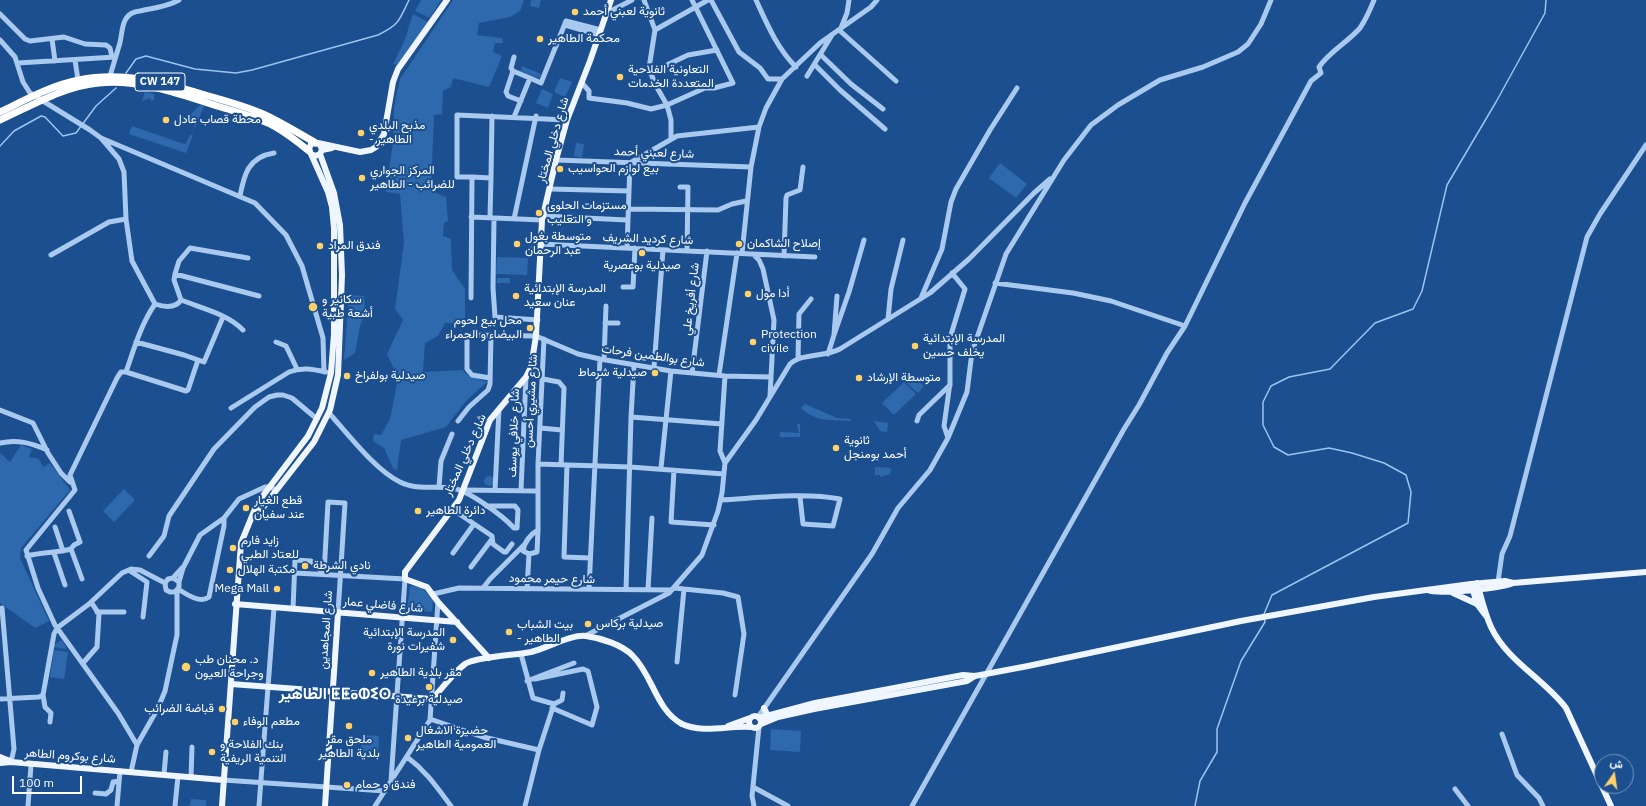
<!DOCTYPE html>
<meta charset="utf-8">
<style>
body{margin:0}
#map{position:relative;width:1646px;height:806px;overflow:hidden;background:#1b4f8f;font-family:"IBM Plex Sans",Vazirmatn,sans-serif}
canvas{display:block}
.north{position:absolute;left:1594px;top:754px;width:40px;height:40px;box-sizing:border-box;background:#1b4f8f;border:1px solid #7695bc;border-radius:50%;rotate:13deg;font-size:11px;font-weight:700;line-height:16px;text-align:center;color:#fff}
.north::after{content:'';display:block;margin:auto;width:14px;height:18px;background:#ffd166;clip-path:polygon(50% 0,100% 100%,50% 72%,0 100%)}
.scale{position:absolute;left:12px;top:776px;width:70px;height:18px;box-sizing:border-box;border:2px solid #fff;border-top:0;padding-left:5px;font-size:12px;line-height:14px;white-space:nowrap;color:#fff;-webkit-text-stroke:3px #1b4f8f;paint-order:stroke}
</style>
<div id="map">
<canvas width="1646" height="806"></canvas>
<div class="north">ش</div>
<div class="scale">100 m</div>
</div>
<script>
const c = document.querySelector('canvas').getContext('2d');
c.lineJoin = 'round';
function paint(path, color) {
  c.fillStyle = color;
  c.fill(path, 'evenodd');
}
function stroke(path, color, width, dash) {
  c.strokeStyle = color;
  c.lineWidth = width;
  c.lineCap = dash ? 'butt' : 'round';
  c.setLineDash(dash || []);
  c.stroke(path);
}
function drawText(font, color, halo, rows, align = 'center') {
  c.font = font + ' "IBM Plex Sans",Vazirmatn,"Noto Sans Tifinagh",sans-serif';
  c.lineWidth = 4;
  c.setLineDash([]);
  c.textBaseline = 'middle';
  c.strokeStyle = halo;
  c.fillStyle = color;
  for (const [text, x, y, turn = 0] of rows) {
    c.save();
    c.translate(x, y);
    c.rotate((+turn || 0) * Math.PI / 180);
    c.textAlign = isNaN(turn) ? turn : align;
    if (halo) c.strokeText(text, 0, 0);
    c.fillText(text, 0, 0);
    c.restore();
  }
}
paint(new Path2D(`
 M421 0H441L430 18 415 11Z
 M453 0H524L520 11 510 17 479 23 477 35 502 38 503 43H495L493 52 502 56 489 87 453 78 451 87 443 91 442 114 434 115 431 191 446 197 448 221 444 223 443 236 451 239 452 270 465 289V323H445L438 336 425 343 423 372 462 370 469 376 487 382 466 401 446 427 401 440 397 470 393 468 384 448 373 441 374 434 381 435 390 419 398 378 387 354 403 320 395 309 404 243 400 194 386 192 393 142 394 107 400 79Z
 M531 0H541L539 8 530 6Z
 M413 14 428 22 397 65 393 64 404 42Z
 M522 66 541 74 539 78 521 71Z
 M560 78 572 82 565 97 554 92Z
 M542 89 553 94 548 108 536 103Z
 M145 92 154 94V100L151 101 150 98 142 101Z
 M200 105 204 106 195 128 194 124H190V115Z
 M132 126 184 144 186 143 190 135H193L186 153 129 134Z
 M576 143 584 144 582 158 574 156Z
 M1000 163 1027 184 1016 198 989 178Z
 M532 242H537L536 255H529V246H532Z
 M497 257 528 258 527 275 496 274Z
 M497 278H510V283H497Z
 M349 295 364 296 365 313 360 326 355 353 344 360Z
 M910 374 924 386 918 393 904 381Z
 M904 382 916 394 894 415 882 403Z
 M805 404 837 418 851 419V421C832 420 815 422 801 408Z
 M874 421 888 423 887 432 880 431Z
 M797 424H800V437H780V432L799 433Z
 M21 445 32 449 29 457 39 459 43 467 50 463 70 490 21 548 20 558 49 621 35 628 0 603V453L10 462Z
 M875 467 891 468 890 474 880 477V475H875Z
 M484 481a5 5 0 1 1 10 0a5 5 0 1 1-10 0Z
 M124 489 135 500 114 522 103 511Z
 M410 586 421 587 433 599 432 612 407 610Z
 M62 640 67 649 53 647 54 645Z
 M54 650 68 652 64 679 50 677Z
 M771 729 801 731 800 752 770 750Z
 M362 735 379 736 378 757 360 756Z
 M191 799 206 800V806H185L190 805Z`), '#2e69ad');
stroke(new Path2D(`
 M126 73 136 59 146 56 195 69 236 73 252 70 378 35C399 25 399 21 409 0
 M0 146 14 131 41 116 45 117 63 136 76 133 96 106 116 88
 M1264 614 1272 595 1408 523 1411 492 1406 475 1384 463 1352 453 1329 448 1288 455 1274 447 1263 425V402L1271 386 1289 377 1330 369 1375 323 1413 309 1422 291 1447 185 1496 102 1545 13 1546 0
 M1195 806 1200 781 1217 752V729L1241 661 1265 622 1264 618`), '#9cc4f0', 1.5);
stroke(new Path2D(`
 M644 0 655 30 649 68 655 84 667 105 671 120V138
 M711 0 739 52 760 68 768 79H782
 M756 0C767 24 777 48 796 67
 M0 14 25 39 30 41 64 37 85 44 106 45 110 48 112 57
 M605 14 632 0
 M565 25 599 35
 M841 28 847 13 849 0
 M655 30 708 0
 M839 30 896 81
 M52 39 55 61
 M0 40 15 57 23 82 30 93 90 130 101 138 119 159 124 172 126 219 132 261 155 304
 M821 55 851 84 883 109
 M75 60 78 80
 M18 63 115 57
 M815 65 840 90 885 129
 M513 71 511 68 514 57
 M650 73 688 55 717 50
 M110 76C113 66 116 56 119 46 123 35 120 16 135 12 150 8 165 8 179 0
 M807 76 832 35
 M582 83 589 91V98L627 103 651 109 667 105 705 88H714L733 83 692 0
 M521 101 508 96 506 92 513 71 530 78
 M514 117 530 78 541 83 566 21 601 30
 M101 138 255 203 286 235 302 266 323 338 324 372
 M556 160 751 167
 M472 177H457V115L567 120
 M491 178 492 116
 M680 187H688L687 250
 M550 189 629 191
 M240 196C244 175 248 157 274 153
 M628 209 718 210 732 204 746 201
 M543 216 627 220
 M471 217 542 220
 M494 218 493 288 495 317 538 320
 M514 219 536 116
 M540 244 815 257
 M627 248 630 163 677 136 759 127
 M742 253 751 167 759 127 766 108 782 79 820 43 871 7 877 0
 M51 255 109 222 126 219
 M754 255 759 260 763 269 774 320 770 396
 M784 256 786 198 787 195 800 190 803 167
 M175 274 259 296
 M995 283 1073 293 1111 301 1185 326
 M623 287H633L635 248
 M471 298 472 177 491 178 490 217
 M921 298 942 249 951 202 956 189 990 130 1017 88
 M181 300C201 308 228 314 243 330
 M888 319 891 289 903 240
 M605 323H618
 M834 335 849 292 864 240
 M136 342 184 355 204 362 223 317
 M276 342 286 346 297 369
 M828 354 834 335 837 296
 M798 359 799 314 811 299
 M604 360 606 306
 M654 367 663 250
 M126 372 186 391 188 390 198 360
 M692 373 707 251
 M719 375 737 253
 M725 376 720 451 725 463
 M490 378 472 375 467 369V335L536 336 578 354 600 359 671 371 725 376 770 377
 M543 379 559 382 564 388 561 465
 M231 408 289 372C302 367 312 369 326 372
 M0 410 33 423 48 453 61 473 70 482
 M329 413C347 433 376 471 400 482 415 490 435 486 451 488 467 489 503 516 514 528H517L518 510 515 506H486
 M631 417 722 424
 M458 421 469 407 488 390 490 384 491 335
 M917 421 919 415 950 385
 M540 428 562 430
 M948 438 944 426 950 383V338L965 289 952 273
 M0 443C17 439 31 443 47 450
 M538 464 630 467 724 474
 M567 465 564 557 590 558
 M661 468 671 371
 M674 470 671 522 714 525
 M439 487 441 461 452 434
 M463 490 538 491
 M495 490 499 409
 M521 490 526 377
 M721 500C757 498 804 492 840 499L833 526 803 524 800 497
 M452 509 492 536 493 544 504 552H506L512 544
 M55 527 63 551
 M538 530V464L544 339
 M71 549 82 579
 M54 553 65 585
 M453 553 474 524
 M27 556C42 552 56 553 71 549L74 545 80 542 69 511
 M149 556 164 536 169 516 214 449 255 407 269 397 277 395H283L292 398 317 419
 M471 567 492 539
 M130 571 147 582 143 617
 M295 573 405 579 391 781
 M324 574 328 502 345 503 338 613
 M173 578 179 582V587L175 592H170L166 590 165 583 168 579 173 578 182 568
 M179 582 183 568 200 535 224 518 239 499 265 487H270L276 490
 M1498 582 1502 554 1510 536 1587 237 1600 214 1646 145
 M483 588 490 579 524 545
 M674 588 723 593 738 597 744 634 735 695
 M178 589C186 594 200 604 209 597L224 526V518
 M527 589 529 554 537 552 538 530C531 534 524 542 523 551L529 554
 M589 589 600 359
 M626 590 631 417 634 365
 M648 590 652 518
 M433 594 459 588 672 590
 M2 608 14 749 11 762
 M293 609 295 560 311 561 324 574
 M97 612H124
 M585 636 669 593 702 555 718 511 722 493 725 463 756 420 790 364C802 353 825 357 840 349L930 293 969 259 1034 193 1050 179
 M677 662 684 589
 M83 663 97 647 99 614 91 602
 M535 679 583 669 588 671 597 707 592 725 552 708
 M527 681 574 663
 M43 695 45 707 51 713 50 722
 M0 699 39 697 43 695 54 634 57 628 89 604 122 573 131 569 140 570 165 583
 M554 704 562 700 563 693
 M758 717 872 554 898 508 930 470 948 438 967 392 972 352 1006 254 1064 160 1091 125 1118 105 1160 80 1203 67 1238 52 1248 44 1261 24 1271 0
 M430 719 483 737 539 750 554 704 533 698 521 654
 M1502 734 1517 775 1539 798 1543 806
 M137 745 118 713 55 625 38 588 26 550 75 490 70 475 117 378 121 372H126C134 349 141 324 155 304 164 307 175 309 181 300L174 280 175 274 179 261 190 248 248 258
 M407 757C427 772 436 786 451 806
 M131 772 137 745 158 708 165 691 177 635V590
 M164 774 166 752
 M191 777 192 747
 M223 780 385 791
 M753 787 788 806
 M1455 789 1468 806
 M95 793 106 794 111 790 113 782 119 781
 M28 806 31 765
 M117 806 120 771
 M175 806 178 776
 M259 806 274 608
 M375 806 430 720 438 602
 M525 806 539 750
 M754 806 752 796 759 727
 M912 806 1124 429 1139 405 1167 353 1185 326 1245 203 1311 81 1321 73 1319 67C1330 51 1348 42 1360 28 1366 19 1370 10 1374 0`), '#a9c9ee', 5);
stroke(new Path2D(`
 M318 143 360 152 371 150 376 147 384 134 393 82 398 69 447 0
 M322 150 320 144 316 143 311 144 309 149 311 154 315 156 320 154 322 150 332 148
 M254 515 261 510 314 442 330 410 338 375 342 275 340 225 334 193 320 154
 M1477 583C1481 597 1485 614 1491 627 1507 661 1544 679 1566 708L1611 806
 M1472 587 1477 604 1486 616
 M1428 590C1436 595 1505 588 1513 583
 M1453 593 1477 604
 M235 604 457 622
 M489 658 438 602 427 587 405 579V572L459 500 490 420 526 377 531 367 536 336 542 220 556 160 567 120 590 61 611 0
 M231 684 432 699C443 688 453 673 465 664 475 657 517 655 531 652 547 648 572 634 586 636 601 638 623 645 633 656 653 676 656 710 682 724 704 734 729 725 751 727
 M764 708 768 716
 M749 722a6 6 0 1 1 12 0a6 6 0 1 1-12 0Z
 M759 718 815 703 963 675 975 676 1028 666 1241 621 1374 597 1471 584 1505 581 1513 583 1646 572
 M761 724 778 717 814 709 967 681 975 676
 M728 726 750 718
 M0 757 10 761
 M0 763 11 762 223 780
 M222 806 241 543 255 509 262 497 308 436 322 408 331 373 334 334V228L332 207 328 192 311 154
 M325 806 338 613`), '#f0f6ff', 6);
stroke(new Path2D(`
 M0 112C25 100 52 85 79 80 122 71 160 82 202 94 222 100 243 105 263 114 281 122 298 133 316 143
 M0 120C31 106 64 86 99 83 139 79 180 94 217 106 237 112 256 117 274 126 286 133 298 142 309 151`), '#fff', 7);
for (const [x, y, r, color] of [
 [575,12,4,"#ffd166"],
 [540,39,4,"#ffd166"],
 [620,77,4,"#ffd166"],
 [166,120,4,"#ffd166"],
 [361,133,4,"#ffd166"],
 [560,169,4,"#ffd166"],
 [362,178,4,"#ffd166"],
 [539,213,4,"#ffd166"],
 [517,244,4,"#ffd166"],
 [739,244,4,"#ffd166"],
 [320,246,4,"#ffd166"],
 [642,253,4,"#ffd166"],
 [748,294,4,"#ffd166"],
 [516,296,4,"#ffd166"],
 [313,307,5,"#ffd166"],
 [530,328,4,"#ffd166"],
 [753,342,4,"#ffd166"],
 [915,346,4,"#ffd166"],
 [655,373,4,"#ffd166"],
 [347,376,4,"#ffd166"],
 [859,378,4,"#ffd166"],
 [836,448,4,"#ffd166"],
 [246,508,4,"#ffd166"],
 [418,511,4,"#ffd166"],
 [233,548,4,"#ffd166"],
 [305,566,4,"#ffd166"],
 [230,570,4,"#ffd166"],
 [277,589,4,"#ffd166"],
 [588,624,4,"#ffd166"],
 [509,632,4,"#ffd166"],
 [453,640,4,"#ffd166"],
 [186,667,5,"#ffd166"],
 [372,673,4,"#ffd166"],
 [429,687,4,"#ffd166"],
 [222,709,4,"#ffd166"],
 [235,722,4,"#ffd166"],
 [349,726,4,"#ffd166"],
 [408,738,4,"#ffd166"],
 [212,752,4,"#ffd166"],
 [347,785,4,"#ffd166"]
]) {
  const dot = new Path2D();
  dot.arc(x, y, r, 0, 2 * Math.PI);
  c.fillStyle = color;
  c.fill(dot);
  stroke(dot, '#1b4f8f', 1.5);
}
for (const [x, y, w] of [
 [160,82,50]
]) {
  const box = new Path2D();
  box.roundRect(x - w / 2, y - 9, w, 18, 3);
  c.fillStyle = '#1b4f8f';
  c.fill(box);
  stroke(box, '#fff', 1);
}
drawText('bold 11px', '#fff', null, [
 ["CW 147",160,82]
]);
drawText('12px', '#fff', '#1b4f8f', [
 ["ثانوية لعبني أحمد",583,12],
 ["محكمة الطاهير",548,39],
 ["التعاونية الفلاحية",628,70],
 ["المتعددة الخدمات",628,84],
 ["محطة قصاب عادل",174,120],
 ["مذبح البلدي",369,126],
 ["- الطاهير",369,140],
 ["بيع لوازم الحواسيب",568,169],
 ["المركز الجواري",370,171],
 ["للضرائب - الطاهير",370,185],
 ["مستزمات الحلوى",547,206],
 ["و التعليب",547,220],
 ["متوسطة بغول",525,237],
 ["عبد الرحمان",525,251],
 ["إصلاح الشاكمان",747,244],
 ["فندق المراد",328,246],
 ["صيدلية بوعصرية",642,266,"center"],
 ["المدرسة الإبتدائية",524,289],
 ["عنان سعيد",524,303],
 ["أدا مول",756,294],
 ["سكانير و",322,300],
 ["أشعة طبية",322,314],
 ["محل بيع لحوم",522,321,"right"],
 ["البيضاء و الحمراء",522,335,"right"],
 ["Protection",761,335],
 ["civile",761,349],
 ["المدرسة الإبتدائية",923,339],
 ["يخلف حسين",923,353],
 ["صيدلية شرماط",647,373,"right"],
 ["صيدلية بولفراخ",355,376],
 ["متوسطة الإرشاد",867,378],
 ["ثانوية",844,441],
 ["أحمد بومنجل",844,455],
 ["قطع الغيار",254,501],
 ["عند سفيان",254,515],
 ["دائرة الطاهير",426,511],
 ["زايد فارم",241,541],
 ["للعتاد الطبي",241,555],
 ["نادي الشرطة",313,566],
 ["مكتبة الهلال",238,570],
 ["Mega Mall",269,589,"right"],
 ["صيدلية بركاس",596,624],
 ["بيت الشباب",517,625],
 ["- الطاهير",517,639],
 ["المدرسة الإبتدائية",445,633,"right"],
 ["شفيرات نورة",445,647,"right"],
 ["د. محنان طب",195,660],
 ["وجراحة العيون",195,674],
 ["مقر بلدية الطاهير",380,673],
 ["صيدلية برغيدة",429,700,"center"],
 ["قباضة الضرائب",214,709,"right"],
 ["مطعم الوفاء",243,722],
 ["حضيرة الاشغال",416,731],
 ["العمومية الطاهير",416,745],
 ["ملحق مقر",349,740,"center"],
 ["بلدية الطاهير",349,754,"center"],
 ["بنك الفلاحة و",220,745],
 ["التنمية الريفية",220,759],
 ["فندق و حمام",355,785]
], 'left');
drawText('12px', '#fff', '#1b4f8f', [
 ["شارع دخلي المختار",553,140,-74],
 ["شارع لعبني أحمد",654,153,2],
 ["شارع كرديد الشريف",648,239,2],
 ["شارع أفريخ علي",691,299,-83],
 ["شارع بوالطمين فرحات",653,356,8],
 ["شارع مشيري أحسن",531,401,-87],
 ["شارع خلافي يوسف",514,433,-88],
 ["شارع دخلي المختار",465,455,-66],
 ["شارع حيمر محمود",552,579,1],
 ["شارع فاضلي عمار",383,605,5],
 ["شارع المجاهدين",326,630,-86],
 ["شارع بوكروم الطاهر",70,756,4]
]);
drawText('bold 16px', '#fff', '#1b4f8f', [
 ["الطاهير ⵟⵟⴰⵀⵉⵔ",335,694]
]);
</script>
